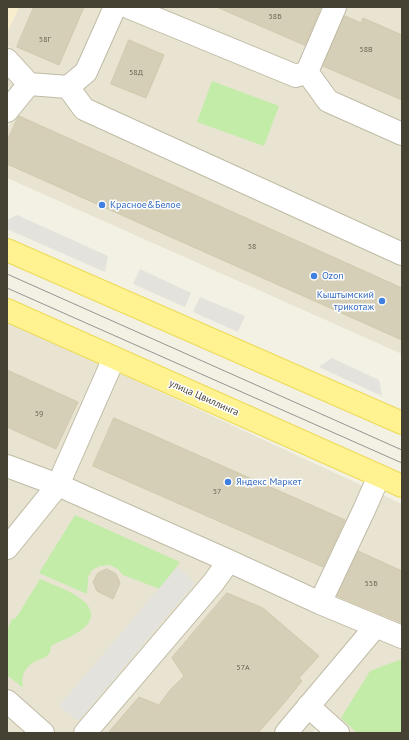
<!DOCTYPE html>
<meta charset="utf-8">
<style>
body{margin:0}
#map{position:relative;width:409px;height:740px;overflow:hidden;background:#f3f1e3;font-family:"PT Sans",sans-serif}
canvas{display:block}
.frame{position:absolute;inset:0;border:8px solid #464233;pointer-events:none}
</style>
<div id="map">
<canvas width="409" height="740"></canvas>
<div class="frame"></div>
</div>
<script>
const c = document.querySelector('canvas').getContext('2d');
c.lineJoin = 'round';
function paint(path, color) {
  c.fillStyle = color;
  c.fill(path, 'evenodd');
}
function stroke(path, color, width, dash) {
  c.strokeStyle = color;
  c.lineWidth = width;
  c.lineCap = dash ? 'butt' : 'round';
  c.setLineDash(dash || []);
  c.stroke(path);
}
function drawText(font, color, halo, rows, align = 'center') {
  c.font = font + ' "PT Sans",sans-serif';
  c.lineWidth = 3;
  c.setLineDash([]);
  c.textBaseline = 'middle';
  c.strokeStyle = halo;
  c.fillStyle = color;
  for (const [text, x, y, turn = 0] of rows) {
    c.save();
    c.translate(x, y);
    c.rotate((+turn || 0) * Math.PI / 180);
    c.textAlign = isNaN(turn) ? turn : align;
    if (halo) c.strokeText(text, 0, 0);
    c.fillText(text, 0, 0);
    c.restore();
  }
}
paint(new Path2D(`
 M19 7H402V354L7 178V130L20 103 7 85V69L19 57 7 45V33Z
 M7 321 402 504V733H326L318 726 312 733H7Z`), '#e8e4d1');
paint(new Path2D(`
 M7 7H19L7 33Z`), '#f8edcc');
paint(new Path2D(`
 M212 81 279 106 264 146 197 122Z
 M75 515 180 562 160 589 123 575 118 569 109 565 100 566 92 570 88 577 87 594 39 573Z
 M40 579C53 585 92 597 91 615 91 619 89 623 86 626 77 635 62 640 51 646 51 648 50 651 50 652 47 658 41 659 36 661 26 666 20 675 23 687H22L7 675V631L12 619 16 618Z
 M402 659V733H357L341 718 370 671Z`), '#c2eca8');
paint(new Path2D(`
 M17 215 108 256 105 272 7 229V220Z
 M140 269 191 293 185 307 133 284Z
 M200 297 245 316 238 332 193 312Z
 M332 358 379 380 382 396 319 367Z
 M177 567 195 583 78 721 59 706Z`), '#e3e2dc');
const building = new Path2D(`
 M34 7H84L59 65 17 47Z
 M217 7H321L305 45Z
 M345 16 361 23 363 18 402 35V100L323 66Z
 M129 40 164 55 146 98 111 84Z
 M19 116 402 288V340L7 164V141Z
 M7 370 78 402 56 449 7 427Z
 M114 418 345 520 323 567 93 466Z
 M358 551 402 571V623L337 596Z
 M107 569 116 574 120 583 113 599 97 591 93 582 98 573Z
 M227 593 263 608 319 656 299 678 302 681 285 702 258 733H108L139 697 159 705 170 690 184 676 172 658Z`);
paint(building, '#d6cfb8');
stroke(building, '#d1c9ab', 1);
const minor = new Path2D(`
 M128 7 296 76 307 72 328 101 402 134
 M7 60 29 84 68 87 84 109 402 254
 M307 72 335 7
 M68 87 86 72 115 7
 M7 111 29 84
 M7 466 58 485 229 561 320 603 402 637
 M7 548 58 485 114 358
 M320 603 364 510 379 476
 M7 701 43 733
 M308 706 338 733
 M85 733 213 583 229 561
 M286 733 376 626`);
const major = new Path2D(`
 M7 250 402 423
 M7 310 402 486`);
stroke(minor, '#bfbba5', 24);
stroke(major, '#eeda57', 24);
stroke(minor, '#fff', 22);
stroke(major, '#fff291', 22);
stroke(new Path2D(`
 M7 274 402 450
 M7 288 402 463`), '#949494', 1);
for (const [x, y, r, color] of [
 [102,205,4,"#3f7fe0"],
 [314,276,4,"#3f7fe0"],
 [382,301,4,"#3f7fe0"],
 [228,482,4,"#3f7fe0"]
]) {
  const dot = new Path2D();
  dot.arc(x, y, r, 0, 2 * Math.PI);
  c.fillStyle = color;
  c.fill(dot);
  stroke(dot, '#fff', 1.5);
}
drawText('8px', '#6a6554', null, [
 ["58Б",275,17],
 ["58Г",45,40],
 ["58В",366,50],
 ["58Д",136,73],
 ["58",252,247],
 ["59",39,414],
 ["57",217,492],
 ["55Б",371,584],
 ["57А",243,668]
]);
drawText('10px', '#366cbe', '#fff', [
 ["Красное&Белое",110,205],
 ["Ozon",322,276],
 ["Кыштымский",374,295,"right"],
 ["трикотаж",374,307,"right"],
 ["Яндекс Маркет",236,482]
], 'left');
drawText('10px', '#464233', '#fff', [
 ["улица Цвиллинга",204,398,24]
]);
</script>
